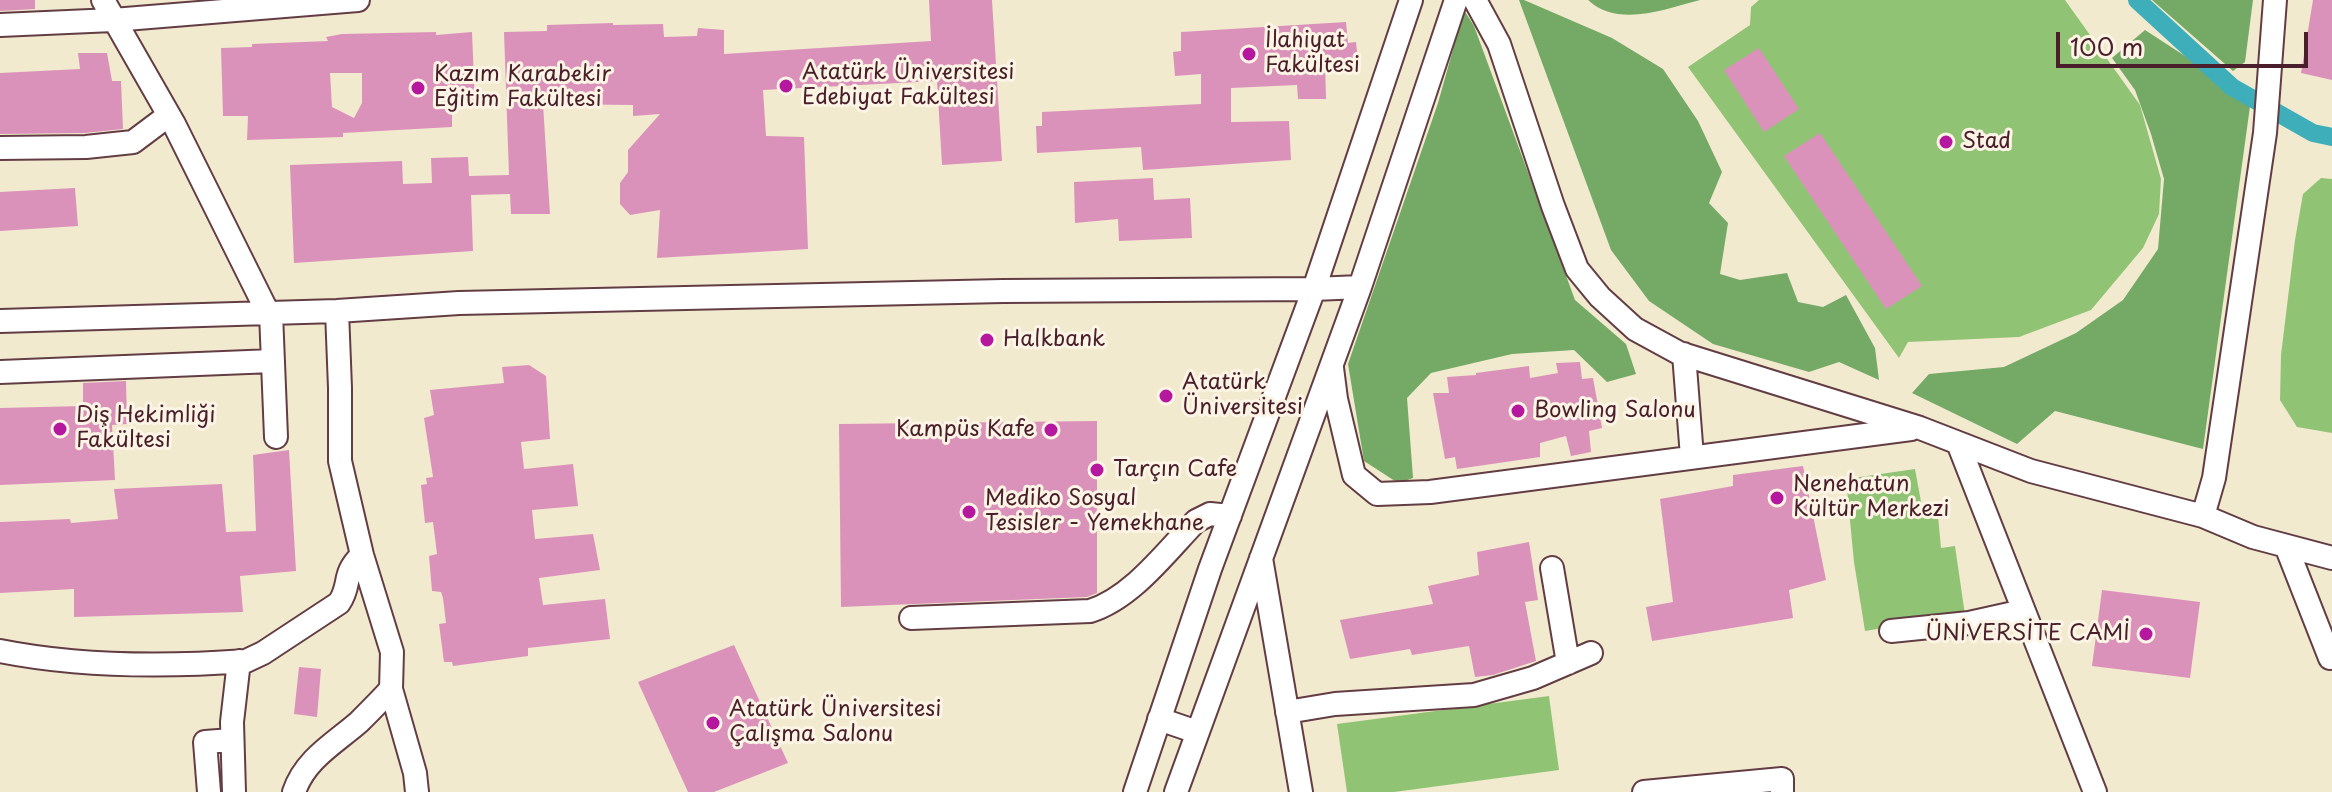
<!DOCTYPE html>
<meta charset="utf-8">
<style>
body{margin:0}
#map{position:relative;width:2332px;height:792px;overflow:hidden;background:#f2eacf;font-family:"Playpen Sans",sans-serif}
canvas{display:block}
.scale{position:absolute;left:2056px;top:32px;width:252px;height:36px;box-sizing:border-box;border:4px solid #4a1f2b;border-top:0;padding-left:10px;font-size:24px;line-height:28px;white-space:nowrap;color:#4a1f2b;-webkit-text-stroke:6px #fcf5e5;paint-order:stroke}
</style>
<div id="map">
<canvas width="2332" height="792"></canvas>
<div class="scale">100 m</div>
</div>
<script>
const c = document.querySelector('canvas').getContext('2d');
c.lineJoin = 'round';
function paint(path, color) {
  c.fillStyle = color;
  c.fill(path, 'evenodd');
}
function stroke(path, color, width, dash) {
  c.strokeStyle = color;
  c.lineWidth = width;
  c.lineCap = dash ? 'butt' : 'round';
  c.setLineDash(dash || []);
  c.stroke(path);
}
function drawText(font, color, halo, rows, align = 'center') {
  c.font = font + ' "Playpen Sans",sans-serif';
  c.lineWidth = 6;
  c.setLineDash([]);
  c.textBaseline = 'middle';
  c.strokeStyle = halo;
  c.fillStyle = color;
  for (const [text, x, y, turn = 0] of rows) {
    c.save();
    c.translate(x, y);
    c.rotate((+turn || 0) * Math.PI / 180);
    c.textAlign = isNaN(turn) ? turn : align;
    if (halo) c.strokeText(text, 0, 0);
    c.fillText(text, 0, 0);
    c.restore();
  }
}
paint(new Path2D(`
 M1759 0H2065L2140 105 2161 179 2159 214 2143 248 2091 310 2019 337 1908 342 1899 358 1688 67 1750 25 1751 7Z
 M2321 178 2332 179V433L2297 427 2280 400 2281 355 2295 240 2303 194Z
 M1915 469 1922 507 1937 505 1941 548 1955 546 1965 615 1865 631 1854 562 1846 479Z
 M1549 696 1559 770 1394 792H1347L1337 724Z`), '#91c374');
paint(new Path2D(`
 M1519 0H1524L1612 38 1663 69 1698 121 1722 172 1709 203 1728 223 1720 274 1740 280 1787 273 1798 302 1823 307 1846 295 1875 348 1879 380 1839 362 1809 372 1713 344 1649 301 1611 250Z
 M1588 0H1700C1665 9 1618 28 1588 0Z
 M2152 0H2253L2245 62 2233 71Z
 M1464 10 1474 26 1575 300 1626 344 1636 374 1607 382 1574 350 1512 354 1431 373 1407 398 1413 478 1398 483 1364 461 1348 364 1438 103Z
 M2145 30 2251 99 2203 449 2055 411 2017 444 1912 393 1929 374 2004 367 2076 333 2123 300 2158 249 2164 179 2151 134 2135 90 2112 58Z`), '#74a966');
stroke(new Path2D(`
 M2137 0 2232 87 2313 133 2332 137`), '#3eaeba', 18);
paint(new Path2D(`
 M0 0H35V9L0 11Z
 M929 0H992L1002 161 942 165 937 81 763 90 766 136 804 137 808 249 657 258 660 210 630 215 620 204V183L628 172V150L660 114 633 116V105L543 104 550 214H511L510 194 471 195 473 251 294 263 290 165 402 161 403 184 432 183 431 158 468 157 469 176 509 175 504 32 547 31V25L613 23V25L663 24 664 37 697 36 698 28 724 30V54L931 41Z
 M2313 0H2332V80L2301 73Z
 M1346 22 1348 43 1356 42 1358 61 1325 62 1326 99H1298L1297 85 1231 88V122L1289 121 1291 160 1143 170 1141 147 1037 153 1036 126H1042V112L1201 104V74L1175 76 1173 52 1181 51V32Z
 M436 32V35L472 32 475 105 452 104V127L343 133V137L247 140 248 116H223L221 48 252 47V44L328 41 326 37 342 34ZM330 73H362V103L354 118 332 107Z
 M1759 48 1799 109 1764 132 1724 70Z
 M78 53H107L112 81H121L123 129 85 133 0 134V73L80 69Z
 M1820 133 1922 286 1886 309 1784 156Z
 M1153 178 1154 200 1190 198 1192 238 1119 241 1118 219 1075 223 1074 182Z
 M75 188 78 226 0 231V192Z
 M1580 362 1582 379 1593 378 1602 428 1589 431 1591 452 1571 456 1566 436 1540 443V457L1457 469 1455 457 1445 459 1433 393H1449L1447 377 1476 375V373L1529 366 1530 378 1558 373 1556 363Z
 M529 365 546 376 550 439 521 442 524 469 573 464 578 506 532 510 535 539 593 534 600 570 539 578 543 605 605 599 610 639 528 648V656L453 666 452 662H444L439 624 446 623 443 598 441 592 432 591 429 556 437 554 433 522 425 523 421 485 427 484 426 478 433 477 424 418 434 415 430 390 504 383 502 367Z
 M126 381 127 424 112 425 115 480 0 485V408L83 406V383Z
 M1097 421V593L1087 597 841 607 839 424Z
 M289 450 296 571 240 576 243 612 74 617V589L0 593V522L70 519 71 523 118 519 114 489 222 484 226 532 256 531 253 455Z
 M1803 466 1826 580 1789 590 1793 618 1652 641 1646 607 1673 602 1660 499 1733 486V475Z
 M1529 542 1538 600 1525 602 1536 661 1493 675 1475 677 1469 646 1412 655 1410 649 1350 659 1340 620 1433 604 1428 586 1479 575 1477 552Z
 M2102 590 2200 602 2190 678 2092 666Z
 M734 645 788 763 714 792H688L638 682Z
 M299 667 321 669 317 717 294 714Z`), '#db92ba');
const minor = new Path2D(`
 M103 0 174 124 268 313
 M1475 0 1499 44 1553 206 1577 269 1600 297 1635 329 1679 353 1920 428 2031 471 2203 516 2253 537 2332 558
 M0 25 113 20 358 0
 M0 148 86 147 133 142 169 115
 M271 313 276 437
 M0 321 337 311 459 303 1003 291 1314 289 1360 287
 M1684 354 1692 457
 M1332 368 1336 399 1354 475 1377 494 1430 492 1911 429
 M0 372 273 361
 M1958 443 2095 792
 M2203 516 2214 478 2265 133 2275 0
 M2286 546 2330 658
 M1261 558 1301 792
 M1552 568 1568 663
 M911 618 1090 611C1132 598 1166 552 1196 521L1210 514 1230 516
 M1891 631 1969 623 2023 611
 M0 651C80 667 164 667 246 661L263 653 339 603C352 584 341 575 362 555
 M391 689 415 773 417 792
 M1287 712 1335 704 1474 695 1533 678 1591 653
 M1159 719 1197 732
 M209 792 205 742 232 740
 M234 792 232 722 239 661
 M294 792C305 759 335 743 359 722 370 711 381 700 391 689L392 652 362 555 340 461V388L337 311
 M1135 792 1210 569 1314 289 1411 0
 M1176 792 1360 287 1456 0
 M1644 792 1782 779V792`);
stroke(minor, '#633d44', 26);
stroke(minor, '#fff', 22);
for (const [x, y, r, color] of [
 [1249,54,8,"#b5179e"],
 [786,86,8,"#b5179e"],
 [418,88,8,"#b5179e"],
 [1946,142,8,"#b5179e"],
 [987,340,8,"#b5179e"],
 [1166,396,8,"#b5179e"],
 [1518,411,8,"#b5179e"],
 [60,429,8,"#b5179e"],
 [1051,430,8,"#b5179e"],
 [1097,470,8,"#b5179e"],
 [1777,498,8,"#b5179e"],
 [969,512,8,"#b5179e"],
 [2146,634,8,"#b5179e"],
 [713,723,8,"#b5179e"]
]) {
  const dot = new Path2D();
  dot.arc(x, y, r, 0, 2 * Math.PI);
  c.fillStyle = color;
  c.fill(dot);
  stroke(dot, '#fcf5e5', 3);
}
drawText('22px', '#4a1f2b', '#fcf5e5', [
 ["İlahiyat",1265,41],
 ["Fakültesi",1265,66],
 ["Atatürk Üniversitesi",802,73],
 ["Edebiyat Fakültesi",802,98],
 ["Kazım Karabekir",434,75],
 ["Eğitim Fakültesi",434,100],
 ["Stad",1962,142],
 ["Halkbank",1003,340],
 ["Atatürk",1182,383],
 ["Üniversitesi",1182,408],
 ["Bowling Salonu",1534,411],
 ["Diş Hekimliği",76,416],
 ["Fakültesi",76,441],
 ["Kampüs Kafe",1035,430,"right"],
 ["Tarçın Cafe",1113,470],
 ["Nenehatun",1793,485],
 ["Kültür Merkezi",1793,510],
 ["Mediko Sosyal",985,499],
 ["Tesisler - Yemekhane",985,524],
 ["ÜNİVERSİTE CAMİ",2130,634,"right"],
 ["Atatürk Üniversitesi",729,710],
 ["Çalışma Salonu",729,735]
], 'left');
</script>
